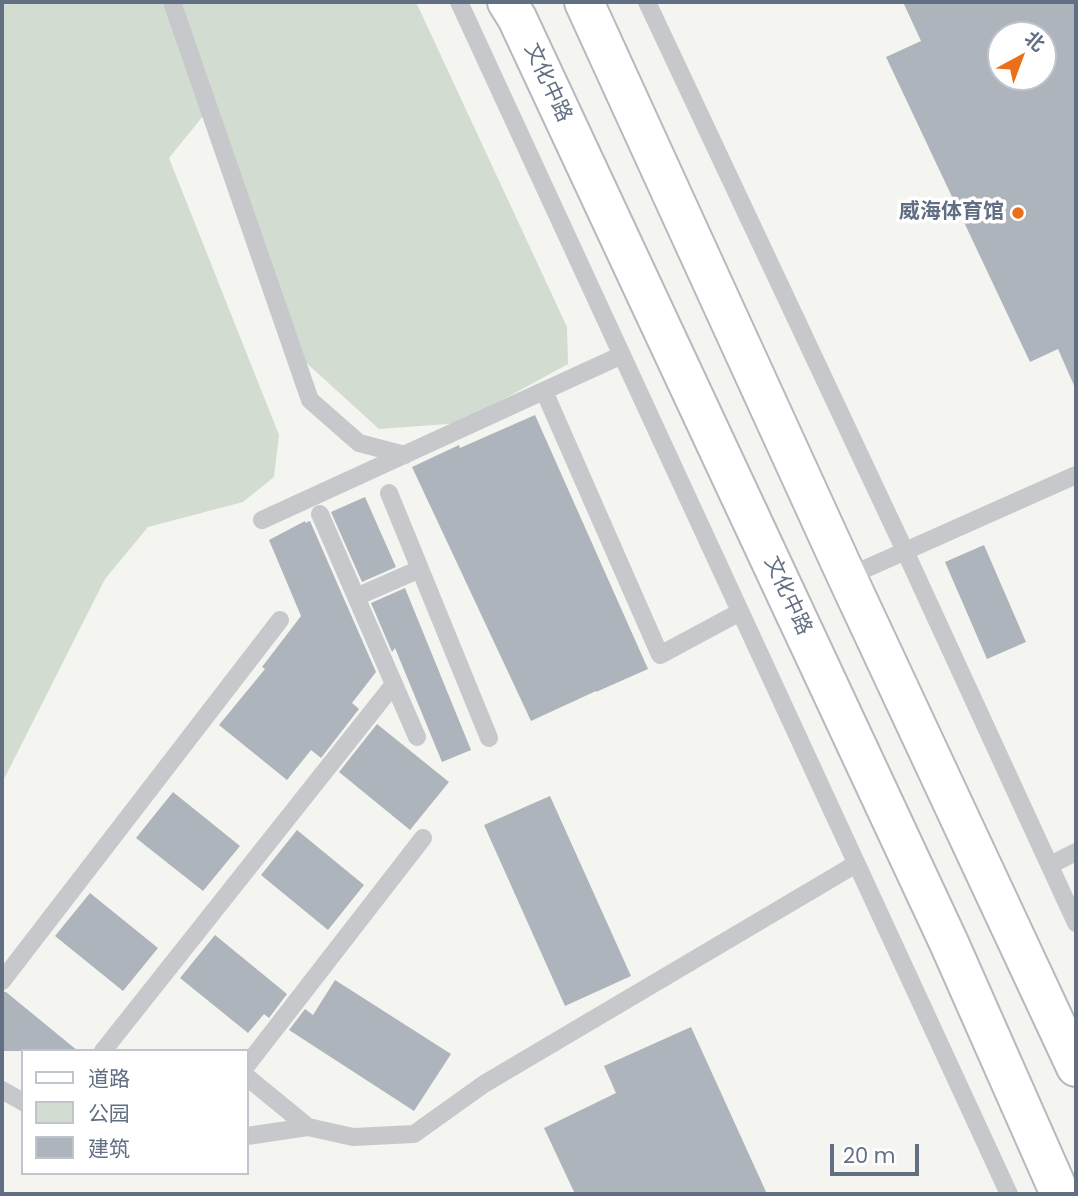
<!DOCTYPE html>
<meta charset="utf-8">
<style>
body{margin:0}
#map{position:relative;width:1078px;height:1196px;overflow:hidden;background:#f4f5f0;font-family:Poppins,"Noto Sans SC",sans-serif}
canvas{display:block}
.frame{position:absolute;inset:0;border:4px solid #626f83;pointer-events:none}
.legend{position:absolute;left:21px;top:1049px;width:228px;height:126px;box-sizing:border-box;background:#fff;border:2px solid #c0c5cd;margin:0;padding:9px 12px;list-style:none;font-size:21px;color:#626f83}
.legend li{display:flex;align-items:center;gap:14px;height:35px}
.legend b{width:35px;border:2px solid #c0c5cd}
.north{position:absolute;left:987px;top:21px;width:70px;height:70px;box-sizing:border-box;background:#fff;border:2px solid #c0c5cd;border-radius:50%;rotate:41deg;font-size:19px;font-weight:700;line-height:28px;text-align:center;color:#626f83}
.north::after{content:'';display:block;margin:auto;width:24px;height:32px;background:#eb6f1a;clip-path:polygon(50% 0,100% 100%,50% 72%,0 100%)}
.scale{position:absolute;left:830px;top:1144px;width:89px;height:32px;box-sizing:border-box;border:4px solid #626f83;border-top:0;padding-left:9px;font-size:21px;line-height:24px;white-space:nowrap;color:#626f83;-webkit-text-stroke:5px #fff;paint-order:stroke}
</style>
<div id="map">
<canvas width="1078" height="1196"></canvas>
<div class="frame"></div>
<ul class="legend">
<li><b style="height:9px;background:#fff"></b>道路</li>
<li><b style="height:19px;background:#d3dcd1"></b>公园</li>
<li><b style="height:19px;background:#aeb4bb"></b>建筑</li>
</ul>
<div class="north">北</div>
<div class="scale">20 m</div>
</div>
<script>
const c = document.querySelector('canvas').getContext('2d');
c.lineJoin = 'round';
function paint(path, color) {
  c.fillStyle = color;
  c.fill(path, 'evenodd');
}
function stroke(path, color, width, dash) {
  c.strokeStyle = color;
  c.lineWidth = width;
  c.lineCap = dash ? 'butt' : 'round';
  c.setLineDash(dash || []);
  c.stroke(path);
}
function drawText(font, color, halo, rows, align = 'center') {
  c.font = font + ' Poppins,"Noto Sans SC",sans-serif';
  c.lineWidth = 7;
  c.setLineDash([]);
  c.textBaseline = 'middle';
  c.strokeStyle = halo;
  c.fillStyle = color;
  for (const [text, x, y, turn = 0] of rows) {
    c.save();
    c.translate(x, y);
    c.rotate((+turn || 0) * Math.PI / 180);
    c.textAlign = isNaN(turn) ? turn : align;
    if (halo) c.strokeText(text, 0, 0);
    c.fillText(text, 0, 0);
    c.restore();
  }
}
paint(new Path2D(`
 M2 2H416L567 327 568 364 460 423 379 429 302 359 208 110 169 158 279 435 274 477 243 502 148 527 105 579 2 783Z`), '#d3dcd1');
paint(new Path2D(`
 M903 2H1076V390L1058 349 1030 362 886 57 921 41ZM1001 35H1043V77H1001Z
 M535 415 648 669 596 692V691L531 721 412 467 459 445 460 448Z
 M365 497 396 567 362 582 331 512Z
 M305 521V523L310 521 376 672 352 703 359 709 321 758 311 750 287 780 219 725 265 669 262 667 301 616 269 540Z
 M984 545 1026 642 987 659 945 562Z
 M405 588 471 750 442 762 395 648 392 652 371 603Z
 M377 724 449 782 410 830 339 772Z
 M173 792 240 846 203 891 136 838Z
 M550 796 631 976 565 1006 484 825Z
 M297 830 364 885 328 930 261 875Z
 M90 893 158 948 123 991 55 936Z
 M215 935 287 994 269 1018 264 1014 248 1033 180 978Z
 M335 980 451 1054 414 1111 289 1030 305 1009 313 1015Z
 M2 992H6L78 1051H2Z
 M691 1027 767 1194H575L544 1128 616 1093 604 1066Z`), '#aeb4bb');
const primary = new Path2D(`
 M507 2 517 18 949 943 1060 1194
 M584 2 847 577 1076 1067`);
stroke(primary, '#b6b9be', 42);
stroke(new Path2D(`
 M172 2 310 400 359 443 405 455
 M459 2 1009 1194
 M647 2 905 551 1076 923
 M544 391 660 655 740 612
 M389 493 489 738
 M320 514 417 737
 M262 520 622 355
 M847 577 1076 475
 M356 597 420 569
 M1050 865 1076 852
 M2 981 280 620
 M103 1051 394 684
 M247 1065 423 838
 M247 1077 308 1127
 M2 1090 23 1102
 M247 1136 308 1127 353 1137 414 1134 484 1084 856 864`), '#c6c8cc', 18);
stroke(primary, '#fff', 38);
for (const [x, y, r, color] of [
 [1018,213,7,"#eb6f1a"]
]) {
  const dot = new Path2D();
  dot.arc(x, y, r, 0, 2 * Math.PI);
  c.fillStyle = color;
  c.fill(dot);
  stroke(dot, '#fff', 2.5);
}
drawText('21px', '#626f83', '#fff', [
 ["文化中路",547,83,65],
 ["文化中路",787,596,65]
]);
drawText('bold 21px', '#626f83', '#fff', [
 ["威海体育馆",1004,213]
], 'right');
</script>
